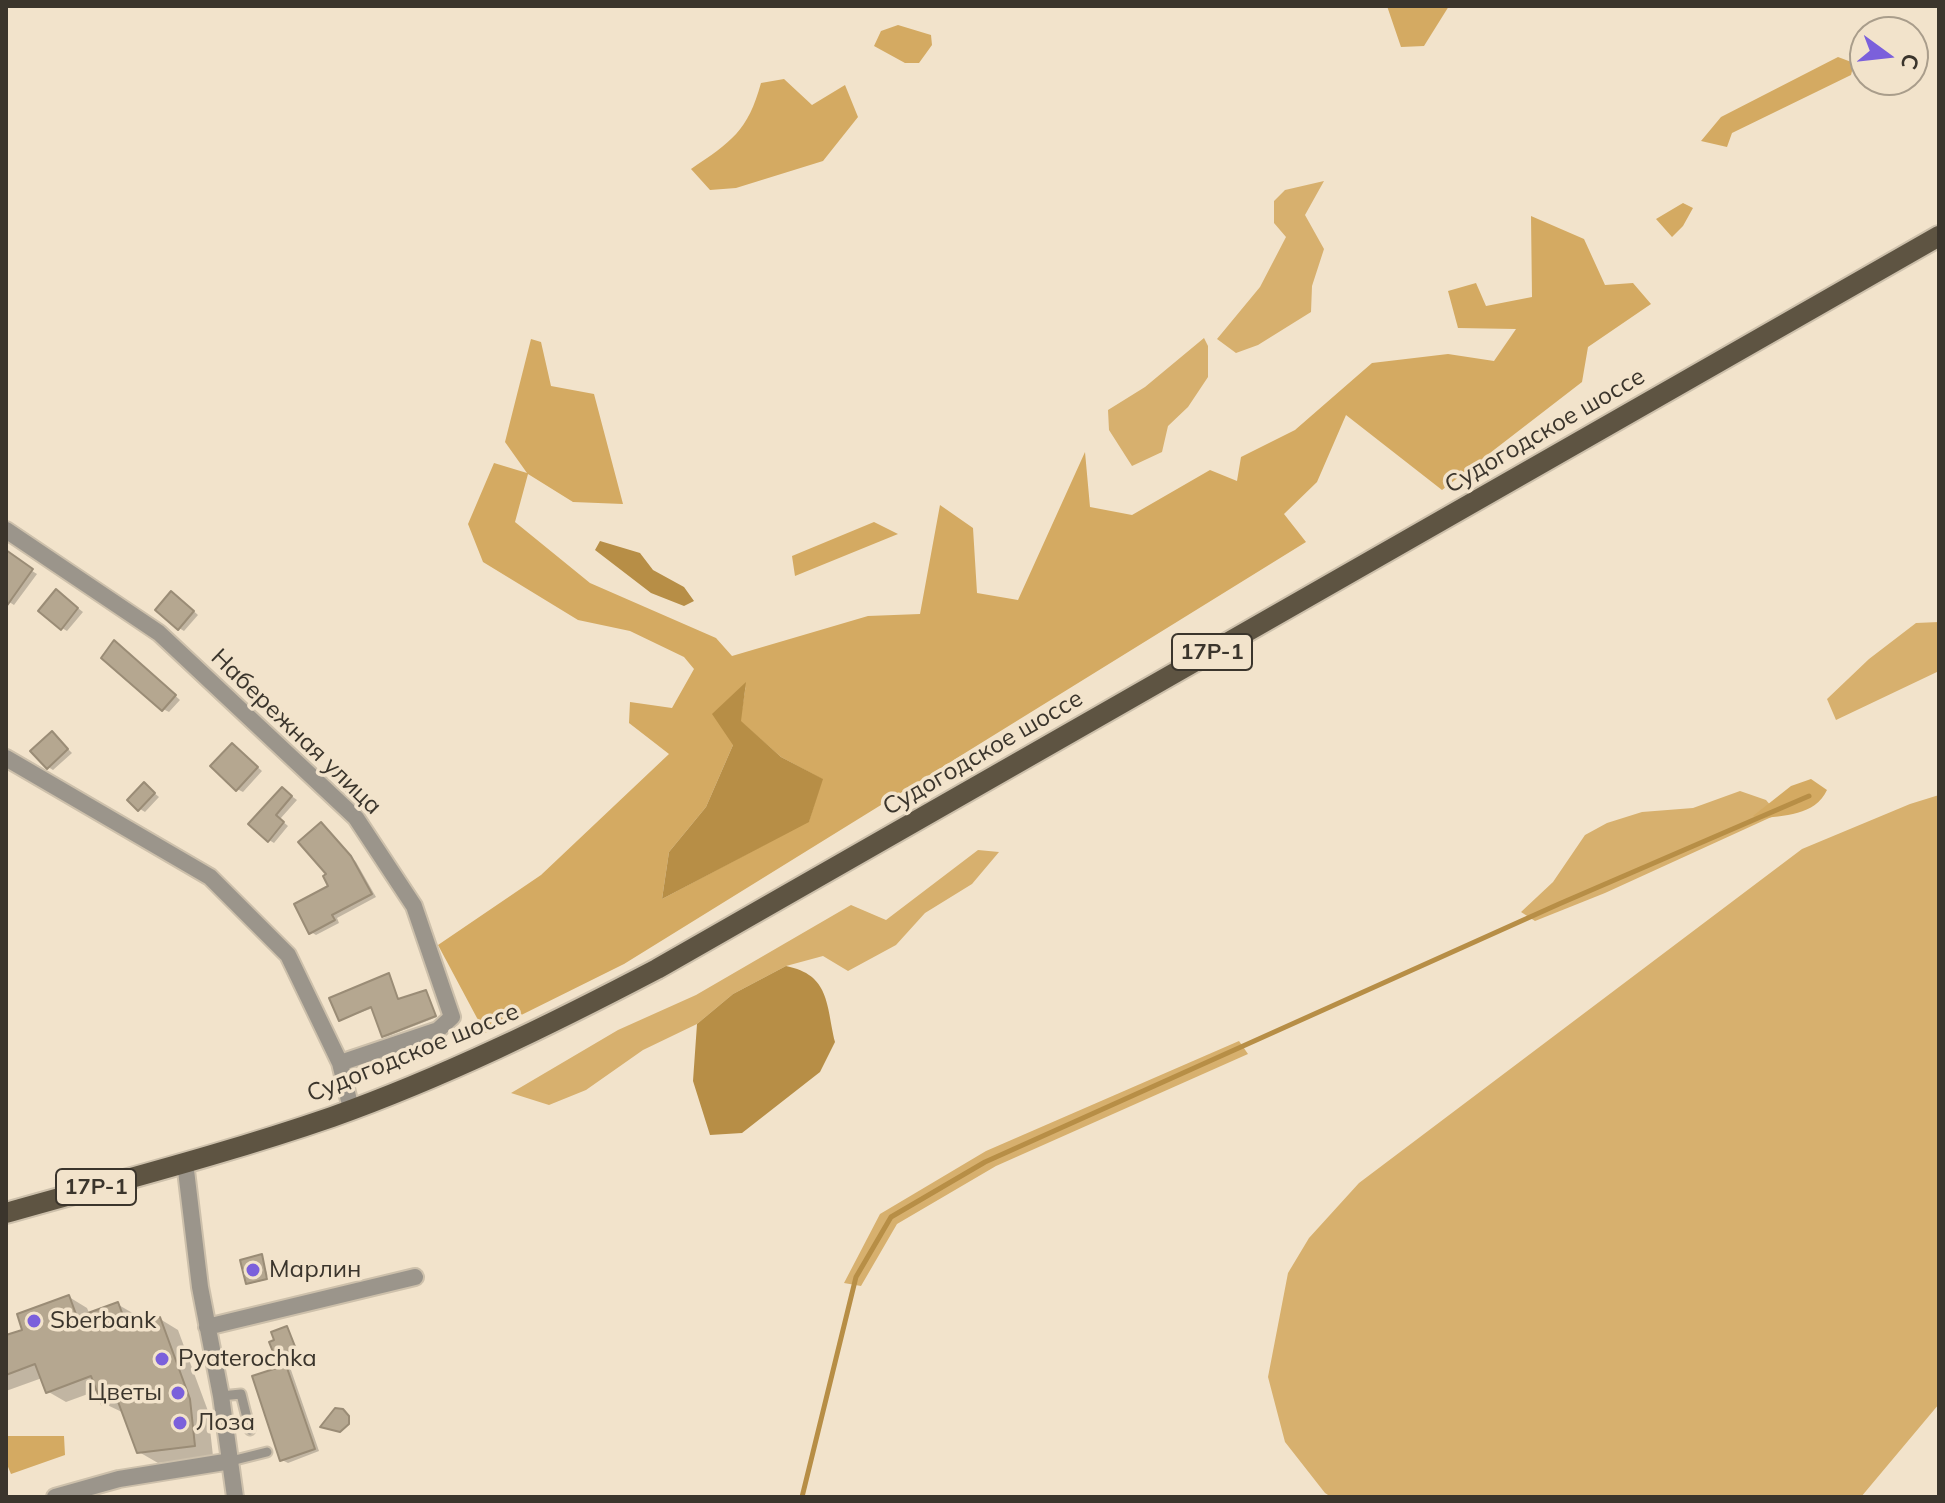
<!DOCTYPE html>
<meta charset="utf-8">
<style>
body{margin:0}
#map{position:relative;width:1945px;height:1503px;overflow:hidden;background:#f2e3cb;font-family:Mulish,sans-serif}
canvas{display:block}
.frame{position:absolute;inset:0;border:8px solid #3b352c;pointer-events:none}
.north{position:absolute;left:1849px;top:16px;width:80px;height:80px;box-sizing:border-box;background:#f2e3cb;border:2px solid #a99d8b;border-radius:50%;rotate:105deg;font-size:22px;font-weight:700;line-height:32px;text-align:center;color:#3b352c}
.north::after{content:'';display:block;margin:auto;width:28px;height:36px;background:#7b60db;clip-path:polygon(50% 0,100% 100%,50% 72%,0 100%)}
</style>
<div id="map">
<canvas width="1945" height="1503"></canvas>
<div class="frame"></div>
<div class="north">С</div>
</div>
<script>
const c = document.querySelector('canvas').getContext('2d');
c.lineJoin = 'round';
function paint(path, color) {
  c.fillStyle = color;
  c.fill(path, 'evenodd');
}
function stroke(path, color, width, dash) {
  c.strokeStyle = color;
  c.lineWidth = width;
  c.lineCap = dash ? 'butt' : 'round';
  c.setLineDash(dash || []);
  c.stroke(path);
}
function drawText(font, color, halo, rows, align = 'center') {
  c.font = font + ' Mulish,sans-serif';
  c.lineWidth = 7;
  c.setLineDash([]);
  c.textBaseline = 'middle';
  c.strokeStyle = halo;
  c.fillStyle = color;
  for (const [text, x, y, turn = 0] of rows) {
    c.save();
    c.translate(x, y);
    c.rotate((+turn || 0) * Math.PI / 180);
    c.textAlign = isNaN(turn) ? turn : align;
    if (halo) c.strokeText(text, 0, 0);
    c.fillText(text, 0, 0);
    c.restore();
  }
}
paint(new Path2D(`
 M1324 181 1305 215 1324 249 1312 286 1311 312 1258 345 1236 353 1217 339 1260 287 1286 237 1274 223V201L1285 190Z
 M1204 338 1208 346V377L1188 407 1168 426 1162 452 1132 466 1109 430 1108 410 1145 387Z
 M1939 622V671L1836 720 1827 699 1869 659 1916 623Z
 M1740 791 1766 800 1778 814 1605 893 1535 921 1521 912 1553 882 1585 835 1607 823 1642 812 1693 808Z
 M1939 795V1404L1861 1497H1331L1325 1493 1285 1442 1268 1377 1288 1273 1309 1238 1359 1183 1802 849 1910 804Z
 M978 850 999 852 972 884 925 913 896 945 848 971 823 956 786 966 733 994 697 1024 643 1050 586 1090 549 1105 511 1093 618 1030 696 995 851 905 886 920Z
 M1239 1041 1248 1054 996 1166 897 1224 861 1286 844 1283 880 1214 986 1151Z`), '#d7b06e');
paint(new Path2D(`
 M1387 6H1449L1424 46 1401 47Z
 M898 25 931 35 932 45 919 63H905L874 46 881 31Z
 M1838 57 1854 63 1851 75 1732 133 1727 147 1701 141 1721 117Z
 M784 79 812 105 845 85 858 117 823 161 736 188 710 190 691 169C731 142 748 131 761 83Z
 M1683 203 1693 208 1683 226 1672 237 1656 219Z
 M1531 216 1584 239 1605 285 1633 283 1651 304 1588 347 1582 382 1442 490 1346 415 1317 482 1284 514 1306 542 624 964 485 1033 438 945 541 875 669 754 629 723 630 702 672 708 694 669 684 657 630 631 578 620 483 562 468 524 494 463 527 473 505 442 531 339 541 342 551 386 594 394 623 504 573 502 528 474 515 522 590 583 716 638 732 656 868 616 920 614 940 505 973 528 977 593 1018 600 1085 452 1090 507 1132 515 1210 470 1237 481 1241 457 1295 430 1372 363 1448 354 1494 361 1516 329 1458 328 1448 291 1476 283 1486 306 1532 297ZM746 684 740 721 781 757 822 779 809 821 662 899 669 852 706 807 733 745Z
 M874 522 898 534 795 576 792 556Z
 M1811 779 1827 790C1815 816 1784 815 1758 819L1753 816 1791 786Z
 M6 1436H64L65 1455 11 1474 6 1462Z`), '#d4aa62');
paint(new Path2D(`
 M600 541 640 553 653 570 684 587 694 601 684 606 651 593 595 550Z
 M746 682 741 721 781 757 823 779 809 822 662 899 669 852 706 807 733 745 712 714Z
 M786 966C830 975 826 1004 835 1042L820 1072 742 1133 710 1135 693 1081 697 1024 733 994Z`), '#b78e46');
paint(new Path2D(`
 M6 555 37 574 14 605 6 600Z
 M61 595 83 612 67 631 62 628Z
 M177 596 198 615 184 631 179 628Z
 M120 646 180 700 169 712 163 709Z
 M52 733 72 753 53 770 48 767Z
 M233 745 262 771 243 792 237 789Z
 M145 785 159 797 145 812 140 809Z
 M282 789 297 800 280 819 288 826 274 843 269 840Z
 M322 824 356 862 376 897 337 918 339 923 316 935 311 932 331 887Z
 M389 976 400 1001 426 992 437 1017 386 1037 373 1008 340 1020Z
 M261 1257 269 1279 249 1284 247 1283Z
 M69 1297 87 1308 90 1315 117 1304 136 1315 140 1326 160 1319 178 1330 208 1411 213 1456 158 1463 139 1452 124 1413 103 1403 99 1390 66 1402 47 1391 42 1378 6 1391V1338L25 1331Z
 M286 1367 291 1370 319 1451 288 1463 282 1460Z`), '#0003');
stroke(new Path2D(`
 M802 1497 856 1277 891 1217 985 1162 1559 904 1809 796`), '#b78e46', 5);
const building = new Path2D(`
 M6 550 33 569 6 607Z
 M56 589 78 608 61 630 38 611Z
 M171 591 194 611 178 630 155 610Z
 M114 640 176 695 162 711 101 658Z
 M52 731 68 749 47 769 30 751Z
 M232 743 258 767 236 791 210 766Z
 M144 782 155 793 138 811 127 800Z
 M356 782 369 794 359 805 346 792Z
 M282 787 292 796 276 815 284 822 268 842 248 824Z
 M321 822 351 856 372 894 332 915 335 920 309 934 294 904 328 886 323 876 326 874 298 842Z
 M389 973 398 999 426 990 436 1016 382 1037 371 1007 339 1021 329 998Z
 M262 1254 267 1279 246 1284 240 1260Z
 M69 1295 77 1317 118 1302 128 1329 160 1317 190 1399 195 1446 137 1453 117 1399 102 1405 91 1376 46 1393 35 1364 6 1375V1335L22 1330 17 1314Z
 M287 1326 296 1349 275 1357 269 1342 274 1340 271 1332Z
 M286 1365 315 1449 280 1461 252 1376Z
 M335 1408 343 1409 349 1416V1424L340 1432 320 1427Z`);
paint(building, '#b5a790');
stroke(building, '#9a8c76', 2);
const lane = new Path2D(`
 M221 1396 241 1394 250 1430
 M231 1461 267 1452`);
const street = new Path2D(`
 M6 530 159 633 356 818 414 906 452 1017 438 1030 340 1063
 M6 758 210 877 288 955 340 1063 351 1109
 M185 1162 200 1287 221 1396 235 1497
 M207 1327 415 1277
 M55 1497 119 1479 231 1461`);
const primary = new Path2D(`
 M6 1213C115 1182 225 1154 332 1117 444 1077 552 1024 657 969L1939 236`);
stroke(lane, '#cdc0ab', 13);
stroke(street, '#cdc0ab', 20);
stroke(primary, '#cdc0ab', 24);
stroke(lane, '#9b958b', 9);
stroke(street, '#9b958b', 16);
stroke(primary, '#5e5442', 20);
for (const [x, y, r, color] of [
 [253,1270,8,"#7b60db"],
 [34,1321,8,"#7b60db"],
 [162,1359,8,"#7b60db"],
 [178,1393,8,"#7b60db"],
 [180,1423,8,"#7b60db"]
]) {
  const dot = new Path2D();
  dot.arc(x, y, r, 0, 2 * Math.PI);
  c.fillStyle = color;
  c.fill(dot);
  stroke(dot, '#f2e3cb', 3);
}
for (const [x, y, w] of [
 [1212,652,80],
 [96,1187,80]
]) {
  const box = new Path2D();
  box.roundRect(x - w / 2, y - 18, w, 36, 6);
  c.fillStyle = '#f2e3cb';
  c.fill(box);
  stroke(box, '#3b352c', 2);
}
drawText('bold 22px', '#3b352c', null, [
 ["17Р-1",1212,652],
 ["17Р-1",96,1187]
]);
drawText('24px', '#3b352c', '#f2e3cb', [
 ["Судогодское шоссе",1545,431,-30],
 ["Набережная улица",296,732,44],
 ["Судогодское шоссе",983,753,-30],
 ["Судогодское шоссе",413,1053,-22]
]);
drawText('24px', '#3b352c', '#f2e3cb', [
 ["Марлин",269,1270],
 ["Sberbank",50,1321],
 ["Pyaterochka",178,1359],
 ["Цветы",162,1393,"right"],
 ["Лоза",196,1423]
], 'left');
</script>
